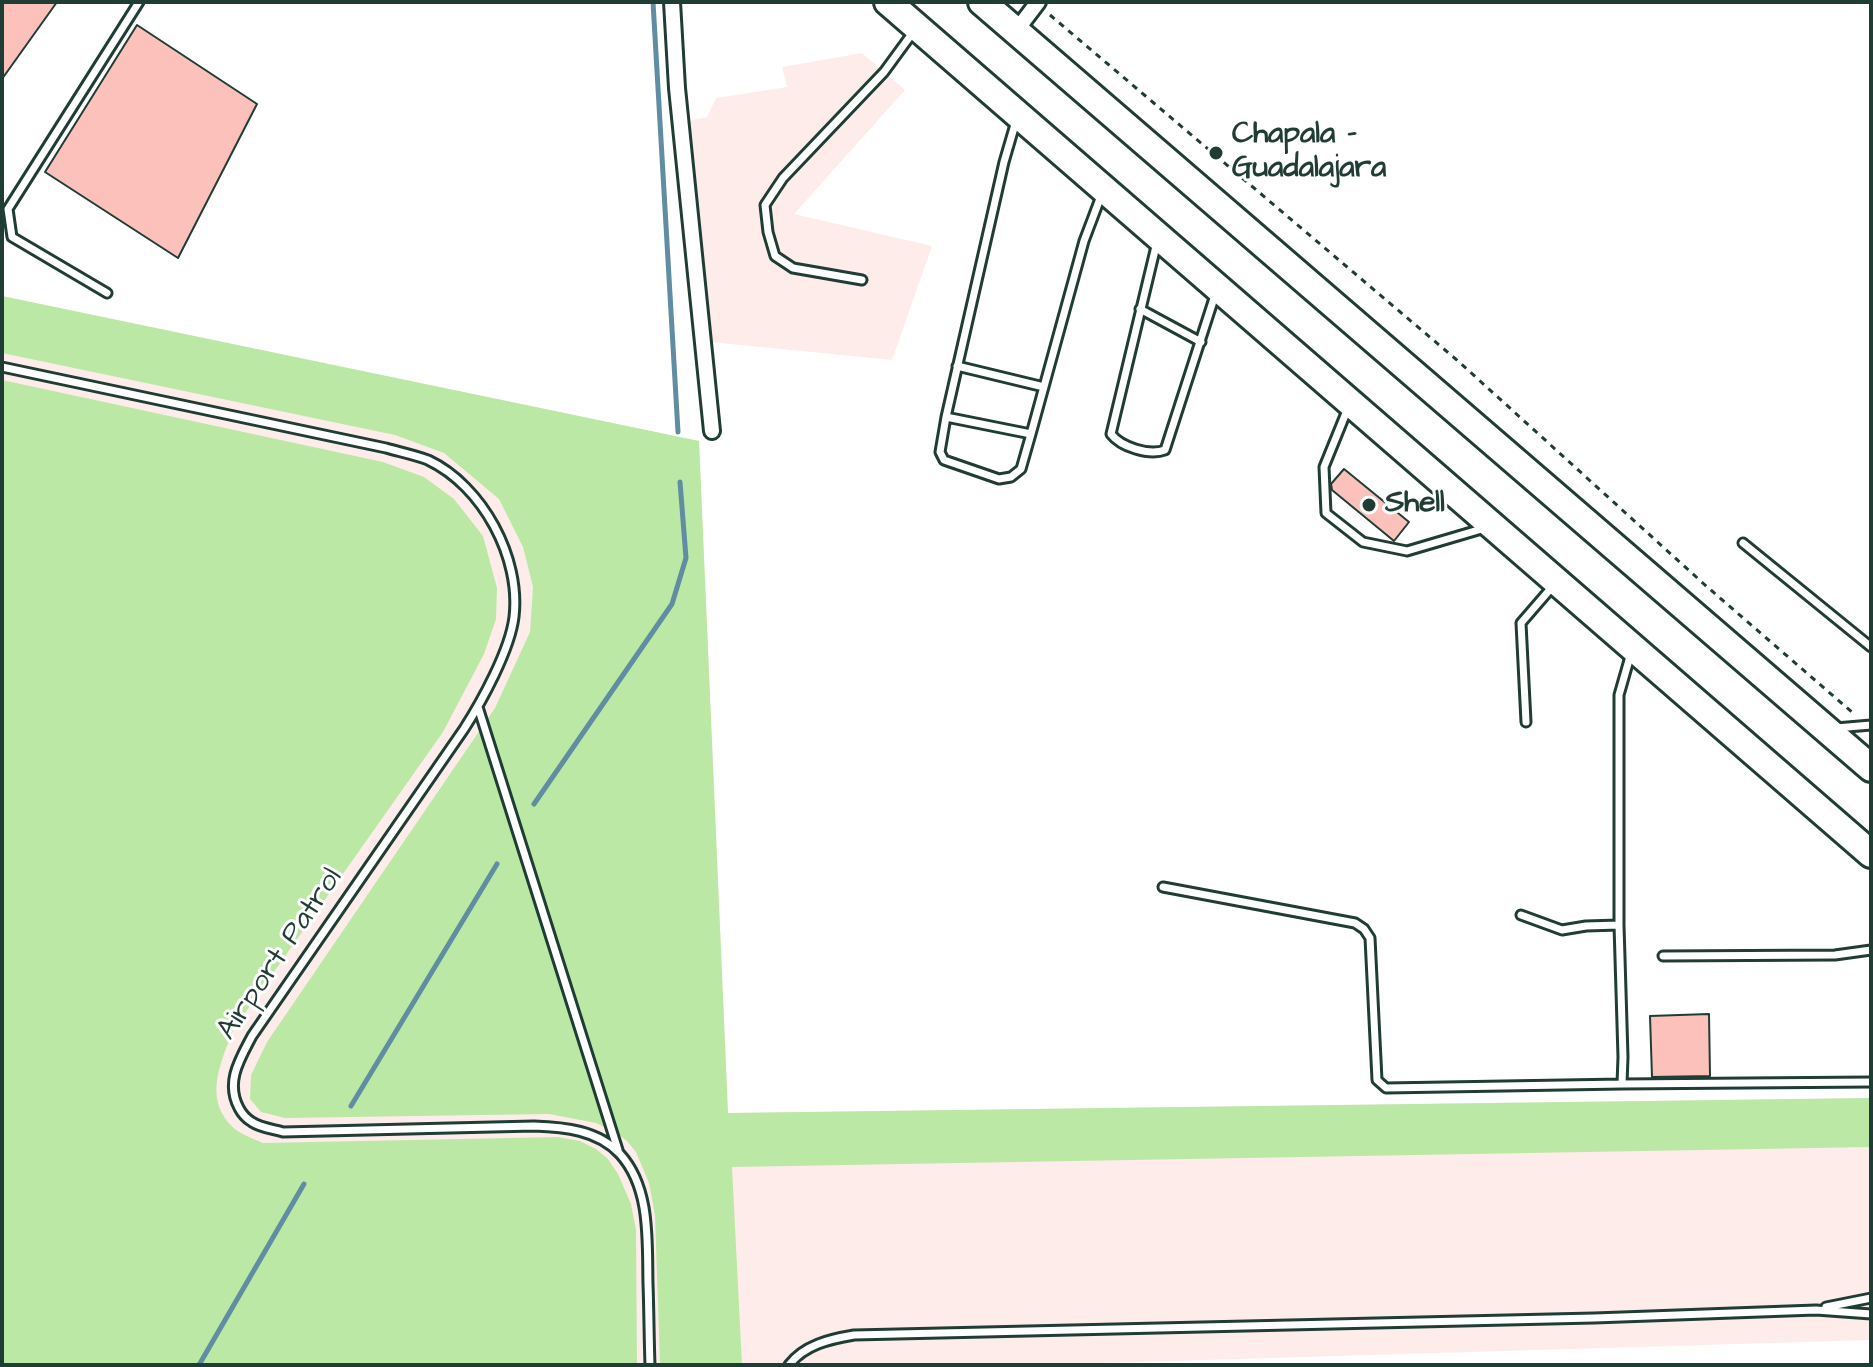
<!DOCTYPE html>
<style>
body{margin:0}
#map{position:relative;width:1873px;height:1367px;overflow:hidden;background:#fff;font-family:"Architects Daughter",sans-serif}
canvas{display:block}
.frame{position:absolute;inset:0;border:4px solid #1f3d34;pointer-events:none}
</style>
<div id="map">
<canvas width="1873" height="1367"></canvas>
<div class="frame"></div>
</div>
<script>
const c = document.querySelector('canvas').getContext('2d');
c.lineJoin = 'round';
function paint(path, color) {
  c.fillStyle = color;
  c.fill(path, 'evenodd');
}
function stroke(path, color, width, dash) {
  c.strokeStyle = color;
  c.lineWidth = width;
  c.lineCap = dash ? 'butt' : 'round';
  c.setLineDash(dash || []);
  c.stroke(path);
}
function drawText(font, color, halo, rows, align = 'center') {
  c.font = font + ' "Architects Daughter",sans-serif';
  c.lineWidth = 6;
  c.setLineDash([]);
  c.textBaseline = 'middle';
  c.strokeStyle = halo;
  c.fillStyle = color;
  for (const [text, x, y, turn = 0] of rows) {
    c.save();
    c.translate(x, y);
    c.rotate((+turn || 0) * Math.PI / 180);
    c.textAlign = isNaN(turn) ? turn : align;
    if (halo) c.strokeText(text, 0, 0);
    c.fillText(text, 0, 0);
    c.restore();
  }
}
paint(new Path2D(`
 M862 53 905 90 794 214 932 246 892 360 710 342 688 121 707 117 716 98 787 87 782 67Z
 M2 296 699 441 728 1113 1871 1098V1340L1036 1365H2Z`), '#feeceb');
paint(new Path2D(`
 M2 296 699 441 728 1113 1871 1098V1147L732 1167 742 1365H660L655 1216 649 1183 636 1152 627 1141 616 1133 596 1123 549 1114 285 1118 261 1112 250 1099 251 1075 267 1042 495 708 530 632 533 587 523 547 499 499 444 453 395 435 2 353Z
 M2 380 383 462 424 477 454 499 483 536 497 588 496 619 484 654 443 732 233 1030C221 1063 202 1100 235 1129 243 1135 254 1139 263 1143L558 1137 580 1141 596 1149 608 1159 618 1174 631 1204 636 1230 637 1365H2Z`), '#bce8a5');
stroke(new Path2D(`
 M653 2 678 432
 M534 804 672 604 686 558 680 482
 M351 1106 497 864
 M199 1365 304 1184`), '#618da2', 5);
const building = new Path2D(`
 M2 2H57L2 79Z
 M137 25 257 104 178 258 45 172Z
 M1344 469 1409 522 1394 541 1332 490 1331 484Z
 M1709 1014 1710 1076 1652 1077 1650 1016Z`);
paint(building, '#fdc1bc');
stroke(building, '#1f3d34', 2);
const lane = new Path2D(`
 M1016 121 1004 162 946 417 1031 434 1084 241 1101 196
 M1157 242 1111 434C1121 447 1149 456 1165 450L1216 292
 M862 280 793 268 775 256 768 232 765 205 783 178 884 72 914 31
 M107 293 12 237 8 209 139 2
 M1140 309 1201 342
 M957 366 1044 387
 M2 367 386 448C400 452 415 455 428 460 483 486 521 558 514 617 510 650 482 701 464 729L252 1036C240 1059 225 1082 239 1108 242 1114 247 1119 252 1122 261 1128 273 1129 283 1132L534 1126C564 1127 598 1130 620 1154 651 1188 647 1241 648 1284 649 1311 649 1338 650 1365
 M1348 408 1324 467 1326 513 1363 542 1407 551 1485 528
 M946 417 940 452 944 460 999 479 1011 477 1021 469 1031 434
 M1743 543 1871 647
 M1631 653 1619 695V925L1623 1057 1622 1084 1871 1082
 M478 707 618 1150
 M1526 722 1521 623 1553 586
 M1836 728 1871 725
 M1163 887 1355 923 1364 929 1370 938 1377 1080 1386 1088 1622 1084
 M1521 915 1562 930 1586 926 1619 925
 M1663 956 1835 955 1871 950
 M1826 1307 1871 1298
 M789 1365C804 1345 830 1339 854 1335L1594 1318 1816 1310 1871 1314`);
const street = new Path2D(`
 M672 2 677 88 712 431
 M1016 31 1038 2`);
const highway = new Path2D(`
 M888 2 1871 854
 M982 2 1871 768`);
stroke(lane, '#1f3d34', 13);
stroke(street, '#1f3d34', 20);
stroke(highway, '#1f3d34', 32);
stroke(new Path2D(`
 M1050 15 1458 361 1705 585 1853 713`), '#1f3d34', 3, [6, 6]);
stroke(lane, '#fff', 7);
stroke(street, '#fff', 14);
stroke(highway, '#fff', 26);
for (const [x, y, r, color] of [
 [1216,153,8,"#1f3d34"],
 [1369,505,8,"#1f3d34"]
]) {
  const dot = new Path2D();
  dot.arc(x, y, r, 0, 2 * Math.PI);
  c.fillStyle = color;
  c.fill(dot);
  stroke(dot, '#fff', 3);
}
drawText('bold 30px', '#1f3d34', '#fff', [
 ["Chapala -",1232,136],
 ["Guadalajara",1232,170],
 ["Shell",1385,505]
], 'left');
drawText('30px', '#1f3d34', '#fff', [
 ["Airport Patrol",281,955,-56]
]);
</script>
